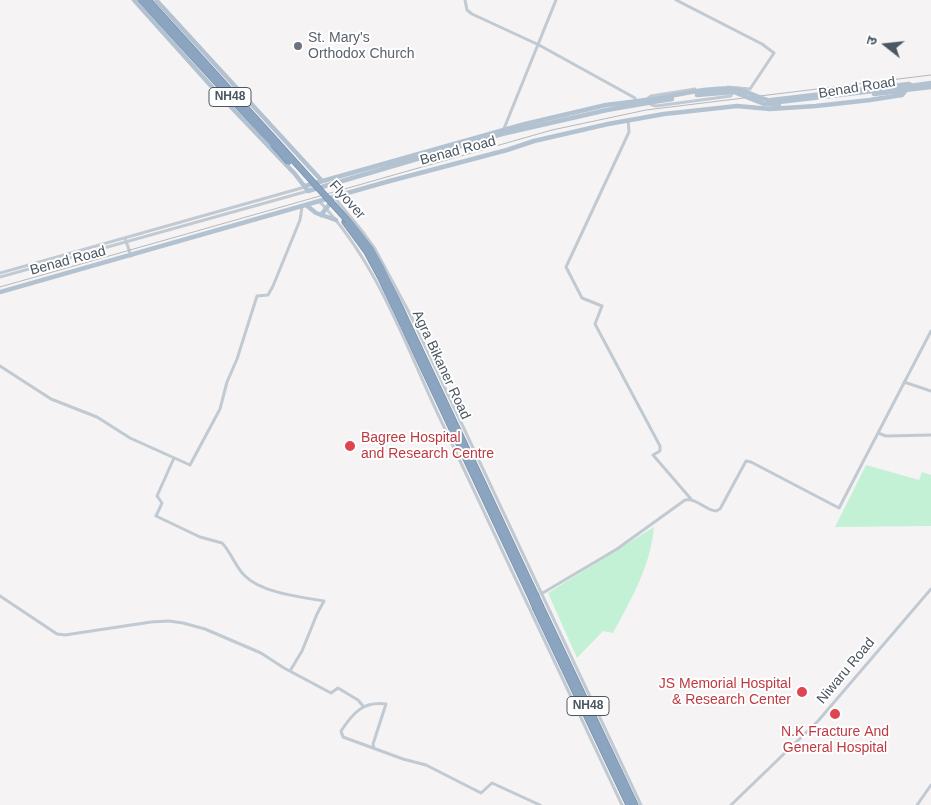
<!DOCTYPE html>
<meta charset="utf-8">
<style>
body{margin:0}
#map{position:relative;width:931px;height:805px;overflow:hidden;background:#f5f3f3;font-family:Helvetica,"Noto Sans Devanagari",sans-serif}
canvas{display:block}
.north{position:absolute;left:861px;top:20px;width:50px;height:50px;-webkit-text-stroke:4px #fff;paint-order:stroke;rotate:286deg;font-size:14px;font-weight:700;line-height:20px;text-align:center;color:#4a5661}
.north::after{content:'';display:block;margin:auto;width:18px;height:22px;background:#4a5661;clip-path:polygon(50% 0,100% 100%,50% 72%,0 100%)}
</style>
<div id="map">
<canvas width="931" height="805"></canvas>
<div class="north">उ</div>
</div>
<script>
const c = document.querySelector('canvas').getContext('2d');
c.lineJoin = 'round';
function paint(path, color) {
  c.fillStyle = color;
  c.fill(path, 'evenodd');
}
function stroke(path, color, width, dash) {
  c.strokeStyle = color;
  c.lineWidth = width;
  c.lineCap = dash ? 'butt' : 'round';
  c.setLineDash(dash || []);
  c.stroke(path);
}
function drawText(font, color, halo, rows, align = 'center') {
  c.font = font + ' Helvetica,sans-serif';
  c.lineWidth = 4;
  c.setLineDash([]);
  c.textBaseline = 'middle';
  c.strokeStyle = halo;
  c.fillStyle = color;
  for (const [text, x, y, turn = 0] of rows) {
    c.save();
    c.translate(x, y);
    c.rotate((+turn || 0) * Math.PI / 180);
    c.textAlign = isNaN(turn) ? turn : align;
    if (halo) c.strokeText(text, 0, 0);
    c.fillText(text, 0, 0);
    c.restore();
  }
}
paint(new Path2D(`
 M866 465 919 480 922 472 931 475V526L835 527Z
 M654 527C651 565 631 600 613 633L603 631 577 658 548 593Z`), '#c3f1d5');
const highway = new Path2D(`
 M141 0 273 144
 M148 0 276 141
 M345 222 367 252 381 278 531 597
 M350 222 371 249 381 267 535 594
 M541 607 635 805
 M536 609 629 805`);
stroke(highway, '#7690ad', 7);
stroke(new Path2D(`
 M465 0 467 10 472 14 539 45 635 98V101
 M676 0 762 44 774 53 750 89 728 87
 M647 99 651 96 695 89
 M649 103 652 105 656 106 731 96 732 92
 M628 120 629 132 566 267 582 298 602 306 595 324 660 446V451L653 455 691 499
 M503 131 556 0
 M334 197 362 231 375 249 411 316 641 805
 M320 202C376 261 403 339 437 412 499 543 560 674 622 805
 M125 238 131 256
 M0 273 305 187
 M0 277 308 191
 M0 366 51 399 97 417 130 438 190 465 220 409 227 382 237 359 257 296 268 295 273 286 300 220 302 207
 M904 382 931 391
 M878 433 886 436 931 435
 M174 458 157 496 162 503 156 516 200 537 222 543C231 552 235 566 244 575 261 593 301 597 324 601L317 614 302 651 290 671
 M541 594 617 549 685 500C698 498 704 510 716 511L720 509 746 461 751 462 839 508 931 331
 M0 596 57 634 65 635 151 622 169 621 183 623 205 629 261 653 284 668 331 693 338 688 358 700 363 706
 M374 748 373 744 386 704C363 701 353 713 341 731L343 737 403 759 426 765 481 793 492 783 540 805
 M731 805 818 721 931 589
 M917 805 931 785`), '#c1cad2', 3);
stroke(new Path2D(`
 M134 0 212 87 295 174 308 191 502 134 607 110 653 102
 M156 0 322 181
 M910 86 931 83
 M905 90 931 87
 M771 100 909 84 913 86
 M305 186 525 124 606 105 654 99
 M306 205 316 213 336 220
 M321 215 332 201
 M0 292 386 182 507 150 534 141 608 124 664 114 737 106 770 109 816 106 870 100 902 95 906 90`), '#b3c2d1', 4.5);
stroke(highway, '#8ba5c1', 5.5);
stroke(new Path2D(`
 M0 287 552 130 646 110 931 75`), '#b5b8bd', 1);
const highwayBridge = new Path2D(`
 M276 141 348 221
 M273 144 289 162
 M535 594 541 607
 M531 597 536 609`);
stroke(highwayBridge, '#7690ad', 7, []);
stroke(new Path2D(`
 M874 94 902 91
 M697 95 734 92 764 104 779 105
 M654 99C677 95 712 86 735 89 751 91 762 102 779 102L907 87
 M653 102 672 99`), '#b3c2d1', 4.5);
stroke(highwayBridge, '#8ba5c1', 5.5);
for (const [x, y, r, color] of [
 [298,46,5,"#6b7280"],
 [350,446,6,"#e0444e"],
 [802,692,6,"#e0444e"],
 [835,714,6,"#e0444e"]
]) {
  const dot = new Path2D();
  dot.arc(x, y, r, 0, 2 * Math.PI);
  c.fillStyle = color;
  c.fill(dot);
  stroke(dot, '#fff', 2);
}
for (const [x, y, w] of [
 [230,97,42],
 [588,706,42]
]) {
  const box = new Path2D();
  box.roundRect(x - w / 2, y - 9.5, w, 19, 4);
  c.fillStyle = '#fff';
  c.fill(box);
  stroke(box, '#4a5661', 1);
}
drawText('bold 12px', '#4a5661', null, [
 ["NH48",230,97],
 ["NH48",588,706]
]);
drawText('14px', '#5b616d', '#fff', [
 ["St. Mary's",308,38],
 ["Orthodox Church",308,54]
], 'left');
drawText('14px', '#4a5661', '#fff', [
 ["Benad Road",857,88,-9],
 ["Benad Road",458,151,-15],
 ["Flyover",347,200,48],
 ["Benad Road",68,261,-15],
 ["Agra Bikaner Road",441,365,65],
 ["Niwaru Road",846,671,-50]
]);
drawText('14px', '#be3a42', '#fff', [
 ["Bagree Hospital",361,438],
 ["and Research Centre",361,454],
 ["JS Memorial Hospital",791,684,"right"],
 ["& Research Center",791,700,"right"],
 ["N.K Fracture And",835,732,"center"],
 ["General Hospital",835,748,"center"]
], 'left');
</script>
